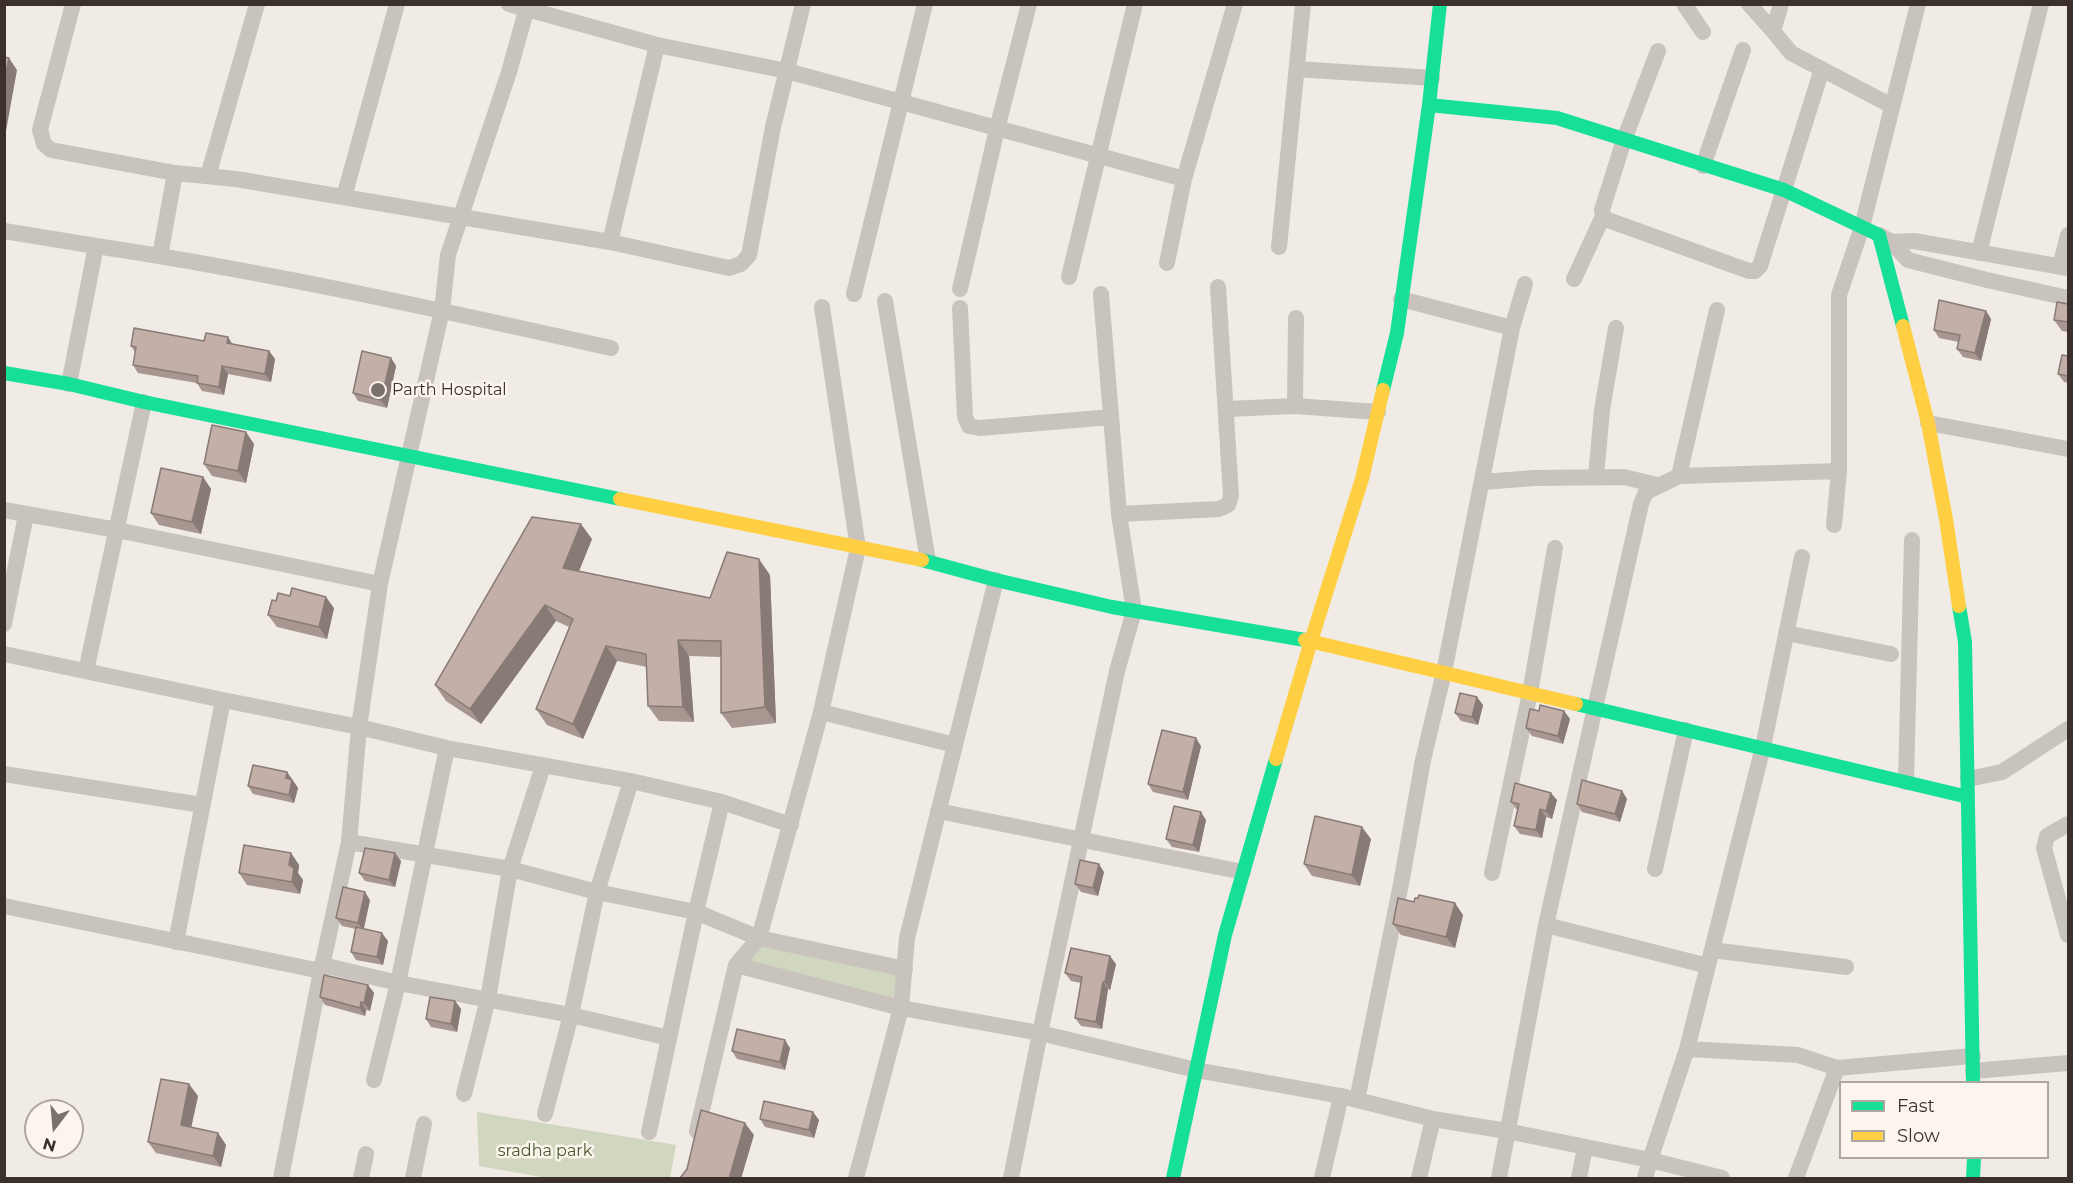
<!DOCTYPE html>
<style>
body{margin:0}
#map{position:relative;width:2073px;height:1183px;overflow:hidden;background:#f0ebe5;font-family:Montserrat,sans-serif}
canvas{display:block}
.frame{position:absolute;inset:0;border:6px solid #3b302b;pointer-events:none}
.legend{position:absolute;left:1839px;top:1081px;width:210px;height:78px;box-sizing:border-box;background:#fbf5ee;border:2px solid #aea6a0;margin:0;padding:8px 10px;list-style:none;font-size:18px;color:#3b302b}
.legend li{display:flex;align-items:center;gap:12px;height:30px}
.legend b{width:30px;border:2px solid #aea6a0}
.north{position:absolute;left:24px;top:1099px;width:60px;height:60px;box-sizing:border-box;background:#fbf5ee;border:2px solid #aea6a0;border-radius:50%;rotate:196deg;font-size:16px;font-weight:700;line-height:24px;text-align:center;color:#3b302b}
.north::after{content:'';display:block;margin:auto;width:21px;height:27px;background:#7a716c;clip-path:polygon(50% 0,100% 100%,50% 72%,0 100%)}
</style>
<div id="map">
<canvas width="2073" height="1183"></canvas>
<div class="frame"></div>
<ul class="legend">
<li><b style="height:8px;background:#16e098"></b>Fast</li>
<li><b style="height:8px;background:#ffcf43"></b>Slow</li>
</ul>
<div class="north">N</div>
</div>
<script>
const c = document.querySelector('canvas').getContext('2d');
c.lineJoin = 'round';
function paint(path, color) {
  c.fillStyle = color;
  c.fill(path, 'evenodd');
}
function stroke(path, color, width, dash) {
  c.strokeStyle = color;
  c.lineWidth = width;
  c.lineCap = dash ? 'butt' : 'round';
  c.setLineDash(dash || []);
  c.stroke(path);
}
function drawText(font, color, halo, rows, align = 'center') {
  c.font = font + ' Montserrat,sans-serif';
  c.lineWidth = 5;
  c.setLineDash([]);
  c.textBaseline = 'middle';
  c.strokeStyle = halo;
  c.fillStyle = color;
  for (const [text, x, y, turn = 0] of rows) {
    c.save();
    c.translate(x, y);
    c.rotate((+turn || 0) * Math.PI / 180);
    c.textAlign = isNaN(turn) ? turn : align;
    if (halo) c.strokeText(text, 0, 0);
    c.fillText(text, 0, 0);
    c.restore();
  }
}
paint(new Path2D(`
 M759 938 905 969 890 1005 746 967Z
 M477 1112 676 1145 670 1178H547L479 1166Z`), '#d1d6bf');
stroke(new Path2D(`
 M73 4 40 130 44 144 51 150 175 173 236 179 610 242 729 268 741 264 749 255 773 127 803 4
 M509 4 657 45 787 71 1184 179
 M1684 4 1703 32
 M1749 4 1773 31
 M1781 4 1773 31 1791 53 1892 106
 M1658 51 1624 140 1602 210 1603 216 1608 220 1749 271H1755L1760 266 1822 69
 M1297 69 1432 78
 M1703 166 1743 50
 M208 176 257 4
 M344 197 397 4
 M4 231 96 246
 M1879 235 1891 242 1908 260 1987 280 2068 298
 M610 242 657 45
 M1891 242 1914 241 2068 268
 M1279 247 1303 4
 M1979 253 2041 4
 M160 256 175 173
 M1167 263 1184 179 1235 4
 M2060 267 2068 235
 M1069 277 1135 4
 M1574 279 1603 216
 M960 289 997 129 1029 4
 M854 294 925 4
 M1401 299 1512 328
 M885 301 928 561
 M960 308 965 417 969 426 980 428 1111 417
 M69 384 96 246C269 272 440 310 611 348
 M1295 406 1296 318
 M1227 409 1295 406 1378 412
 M1928 423 2068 449
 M1679 476 1717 310
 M1596 477 1602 410 1616 328
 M1483 482 1534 478 1624 477 1657 485
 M4 510 117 530 380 584
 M1119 514 1219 509 1228 505 1231 496 1218 287
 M1834 525 1839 471
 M4 624 26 515
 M1786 633 1891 654
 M4 654 223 700 176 942
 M86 671 144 402
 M223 700 359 727 447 748 631 781 722 802 791 825
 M821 712 955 745
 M4 774 202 805
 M1968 779 2002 772 2068 729
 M1906 782 1912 540
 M938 811 1243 872
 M2068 824 2047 836 2044 848 2068 935
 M349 842 510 869 597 892 696 912 759 938 905 969
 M1655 869 1686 730
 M1492 873 1530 693 1555 548
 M4 906 321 971 281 1178
 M1546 925 1708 966
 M1712 950 1846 967
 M323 965 398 983 571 1015 669 1038
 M736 965 901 1008 1040 1033 1196 1070 1341 1096 1433 1119 1507 1131 1650 1160 1722 1178
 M321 971 349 842 359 727 380 584 442 310 448 255 509 72 528 4
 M1687 1049 1798 1055 1837 1068
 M1973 1071 2068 1063
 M374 1080 398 983 447 748
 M464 1094 488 999 510 869 543 766
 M1357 1100 1401 884 1423 760 1444 672 1512 328 1525 284
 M545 1114 571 1015 597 892 631 781
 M697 1131 736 965 759 938 821 712 858 548 822 307
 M649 1132 696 912 722 802
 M361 1178 366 1154
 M413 1178 424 1124
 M856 1178 901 1008 907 938 996 580
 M1011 1178 1040 1033 1117 671 1134 611 1119 514 1101 294
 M1322 1178 1341 1096
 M1419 1178 1433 1119
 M1499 1178 1546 925 1641 504 1646 492 1679 476 1839 471V295L1862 227 1918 4
 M1579 1178 1585 1147
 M1645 1178 1650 1160 1687 1049 1763 747 1802 557
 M1796 1178 1837 1068 1973 1056`), '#c9c3be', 16);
stroke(new Path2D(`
 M1429 105 1557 118 1784 190 1879 235 1903 326
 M4 373 69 384 144 402 620 499
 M1383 390 1397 333 1429 105 1440 4
 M922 560 996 580 1112 607 1305 640
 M1959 606 1965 642 1973 1082
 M1576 704 1968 797
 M1173 1178 1225 935 1276 759
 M1973 1178 1974 1158`), '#16e098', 14);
stroke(new Path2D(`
 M1903 326 1928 423 1946 519 1959 606
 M620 499 922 560
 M1305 640 1576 704
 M1276 759 1311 641 1362 479 1383 390`), '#ffcf43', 14);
paint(new Path2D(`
 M2068 304V332L2062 331 2054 320Z
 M1986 311 1991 319 1981 361 1963 357 1957 349 1959 342 1939 338 1934 330Z
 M204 341 269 351 275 359 271 382 228 374 224 395 202 391 197 383 138 373 133 365 135 352 131 346Z
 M2068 356V383L2064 382 2058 374Z
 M391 358 396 366 387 408 358 401 353 393Z
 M254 444 246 483 212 476 204 464Z
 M203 477 211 489 201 534 159 525 151 513Z
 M592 539 579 571 710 598 770 575 776 723 732 728 721 713V657L689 656 694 722 659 721 648 706 647 667 617 661 583 739 547 725 536 709 569 627 556 621 481 724 446 701 435 685Z
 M276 601 334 608 327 639 277 627 268 615Z
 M1483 705 1478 725 1461 721 1455 713Z
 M1539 711H1564L1570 719 1563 744 1532 736 1526 728Z
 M1201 746 1188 800 1153 792 1148 784Z
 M287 772 298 788 294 803 253 794 248 786Z
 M1622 791 1627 799 1620 822 1582 812 1577 804Z
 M1557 800 1552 819 1546 817 1542 838 1520 834 1514 826 1518 810 1516 809 1511 802Z
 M1206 820 1199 852 1172 847 1166 839Z
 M1371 839 1360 886 1312 876 1304 864Z
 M291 853 299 865 298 873 303 880 300 894 247 885 239 873Z
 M401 861 395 887 365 881 359 873Z
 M1104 872 1098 896 1081 892 1075 884Z
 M1418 898 1463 915 1455 948 1401 935 1393 924 1414 902Z
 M370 900 364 929 388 941 383 965 356 960 351 952 356 929 342 926 336 918Z
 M1116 964 1110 990 1108 989 1102 1029 1081 1026 1075 1018 1081 983 1071 981 1065 973Z
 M368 985 374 993 370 1011 366 1010 365 1016 325 1005 320 997Z
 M455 1001 461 1009 457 1032 431 1027 426 1019Z
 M790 1048 785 1070 737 1059 732 1051Z
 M198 1096 191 1128 218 1133 226 1145 221 1167 156 1153 148 1142Z
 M760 1119 819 1120 814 1138 765 1127Z`), '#a89690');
paint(new Path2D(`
 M9 58 17 70 6 131 4 130V82Z
 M1986 311 1991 319 1981 361 1975 353Z
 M228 337 233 345 227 343Z
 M269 351 275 359 271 382 265 374Z
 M391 358 396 366 387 408 381 400Z
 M222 366 228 374 224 395 219 387Z
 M246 432 254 444 246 483 238 471Z
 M203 477 211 489 201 534 192 522Z
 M581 524 592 539 574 583 563 568Z
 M759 559 770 575 776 723 765 707Z
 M326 597 334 608 327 639 319 627Z
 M545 605 556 621 481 724 470 709Z
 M678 640 689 656 694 722 683 707Z
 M606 646 617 661 583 739 573 724Z
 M1477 697 1483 705 1478 725 1472 717Z
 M1564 711 1570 719 1563 744 1558 736Z
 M1196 738 1201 746 1188 800 1183 792Z
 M287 772 298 788 294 803 289 795 286 778Z
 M1622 791 1627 799 1620 822 1615 814Z
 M1551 793 1557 800 1552 819 1546 811Z
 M1540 809 1546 817 1542 838 1536 830Z
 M1201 812 1206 820 1199 852 1193 845Z
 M1362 827 1371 839 1360 886 1352 875Z
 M291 853 299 865 298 873 303 880 300 894 292 882 289 865Z
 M395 853 401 861 395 887 389 880Z
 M1099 864 1104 872 1098 896 1093 888Z
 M365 892 370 900 363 931 358 923Z
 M1455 903 1463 915 1455 948 1446 937Z
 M382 933 388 941 383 965 377 957Z
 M1110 956 1116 964 1110 990 1105 982Z
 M1103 982 1108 989 1102 1029 1096 1022Z
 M368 985 374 993 370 1011 364 1003Z
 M455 1001 461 1009 457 1032 451 1024Z
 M361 1002 366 1010 365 1016 360 1008Z
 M785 1040 790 1048 785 1070 780 1062Z
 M189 1084 198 1096 189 1137 181 1125Z
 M813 1112 819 1120 814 1138 809 1130Z
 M745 1123 754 1135 741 1179H729Z
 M218 1133 226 1145 221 1167 213 1156Z`), '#887a75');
const building = new Path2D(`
 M4 57 9 58 4 82Z
 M1939 300 1986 311 1975 353 1957 349 1960 335 1934 330Z
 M2057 302 2068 304V322L2054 320Z
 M134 328 204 341 206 333 228 337 227 343 269 351 265 374 222 366 219 387 197 383 198 376 133 365 136 347 131 346Z
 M362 351 391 358 381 400 353 393Z
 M2062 355 2068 356V376L2058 374Z
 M212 425 246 432 238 471 204 464Z
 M161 468 203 477 192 522 151 513Z
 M532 517 581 524 563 568 710 598 727 552 759 559 765 707 721 713V641L678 640 683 707 648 706 646 654 606 646 573 724 536 709 573 619 545 605 470 709 435 685Z
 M292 588 326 597 319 627 268 615 272 600 276 601 278 593 290 596Z
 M1460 693 1477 697 1472 717 1455 713Z
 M1540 705 1564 711 1558 736 1526 728 1530 709 1539 711Z
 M1162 730 1196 738 1183 792 1148 784Z
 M253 765 287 772 286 778 292 780 289 795 248 786Z
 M1582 780 1622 791 1615 814 1577 804Z
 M1515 783 1551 793 1546 811 1540 809 1536 830 1514 826 1519 804 1511 802Z
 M1174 806 1201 812 1193 845 1166 839Z
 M1315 816 1362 827 1352 875 1304 864Z
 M244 845 291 853 289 865 294 868 292 882 239 873Z
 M365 848 395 853 389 880 359 873Z
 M1080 860 1099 864 1093 888 1075 884Z
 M343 887 365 892 358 923 336 918Z
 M1419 895 1455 903 1446 937 1393 924 1398 898 1414 902 1415 898H1418Z
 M356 927 382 933 377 957 351 952Z
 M1071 948 1110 956 1105 982H1103L1096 1022 1075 1018 1082 977 1065 973Z
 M324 975 368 985 364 1003 361 1002 360 1008 320 997Z
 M430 997 455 1001 451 1024 426 1019Z
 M737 1029 785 1040 780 1062 732 1051Z
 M161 1079 189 1084 181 1125 218 1133 213 1156 148 1142Z
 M764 1101 813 1112 809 1130 760 1119Z
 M701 1110 745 1123 729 1179 680 1178 687 1169Z`);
paint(building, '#c3afa7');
stroke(building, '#887a75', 1.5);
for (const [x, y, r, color] of [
 [378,390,8,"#7a716c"]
]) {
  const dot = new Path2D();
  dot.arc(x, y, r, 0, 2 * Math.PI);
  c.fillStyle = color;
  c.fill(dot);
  stroke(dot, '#fbf5ee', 2);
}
drawText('16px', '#3b302b', '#fbf5ee', [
 ["Parth Hospital",392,390]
], 'left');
drawText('16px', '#4a5a2e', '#fbf5ee', [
 ["sradha park",545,1151]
]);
</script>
